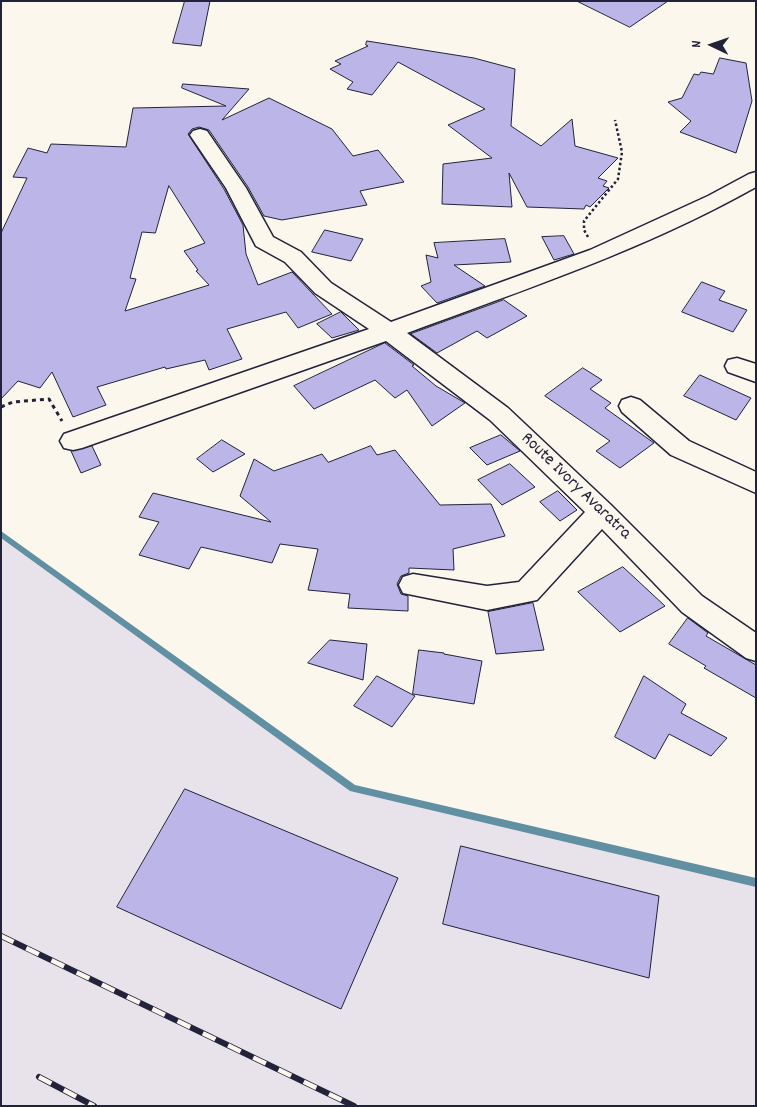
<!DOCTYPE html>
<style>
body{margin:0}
#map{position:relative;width:757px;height:1107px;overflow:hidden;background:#fbf7ec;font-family:Dekko,sans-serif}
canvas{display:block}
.frame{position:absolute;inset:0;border:2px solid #22223b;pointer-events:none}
.north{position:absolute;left:687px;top:20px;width:50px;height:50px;-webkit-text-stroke:4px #fbf7ec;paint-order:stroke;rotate:273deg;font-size:14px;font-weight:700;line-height:20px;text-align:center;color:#22223b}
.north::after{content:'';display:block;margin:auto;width:18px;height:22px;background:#22223b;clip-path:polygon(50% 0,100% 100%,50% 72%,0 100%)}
</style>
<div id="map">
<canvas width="757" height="1107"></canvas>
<div class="frame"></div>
<div class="north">N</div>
</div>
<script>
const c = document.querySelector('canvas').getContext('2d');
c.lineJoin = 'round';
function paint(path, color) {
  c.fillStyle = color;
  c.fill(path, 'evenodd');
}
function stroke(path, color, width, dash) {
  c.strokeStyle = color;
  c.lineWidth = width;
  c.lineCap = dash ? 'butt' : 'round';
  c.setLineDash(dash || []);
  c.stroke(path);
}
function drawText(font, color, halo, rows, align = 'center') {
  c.font = font + ' Dekko,sans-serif';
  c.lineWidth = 4.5;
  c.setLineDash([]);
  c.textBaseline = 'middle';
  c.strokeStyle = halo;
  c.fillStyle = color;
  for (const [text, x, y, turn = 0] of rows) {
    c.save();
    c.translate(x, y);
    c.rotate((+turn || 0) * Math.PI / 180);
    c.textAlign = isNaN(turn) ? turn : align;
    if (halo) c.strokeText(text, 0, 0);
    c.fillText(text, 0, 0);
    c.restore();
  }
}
paint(new Path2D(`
 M1 533 356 788 756 883V1106H1Z`), '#e8e3ea');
paint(new Path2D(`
 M1 531 355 785 756 878V887L350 791 1 538Z`), '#6090a2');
const building = new Path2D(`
 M185 1H210L201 46 173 43Z
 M577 1H668L630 27Z
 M367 41 474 58 515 69 511 126 541 146 572 119 575 146 618 158 598 178 607 181 603 186 609 188 590 207 586 205 584 209 527 207 509 173 512 207 442 204 443 164 492 158 448 125 485 109 398 62 372 95 347 89 353 82 330 69 341 64 335 61 368 46 366 45Z
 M720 58 746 63 752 101 736 153 680 132 691 121 668 102 682 98 694 74 699 75 701 72 713 74Z
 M183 84 249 89 222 120 269 98 332 129 353 156 378 150 404 182 360 191 367 205 282 220 264 216 248 187 209 130 199 127 192 129 188 134 224 189 243 225 246 254 258 285 292 272 332 314 298 328 286 312 227 329 242 359 209 370 205 360 166 369 165 367 97 387 106 405 73 417 52 372 40 388 18 381 1 399V233L27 178 13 177 28 148 47 153 51 144 126 147 133 108 226 106 182 88ZM169 186 205 243 184 251 198 270 196 271 209 285 125 311 136 279 130 278 142 232 155 233Z
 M325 230 363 239 351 261 312 252Z
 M564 236 574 254 554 260 542 237Z
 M505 239 511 262 454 265 485 286 437 303 421 286 431 282 426 255 438 258 434 243Z
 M702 282 725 291 719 300 747 310 733 332 682 312Z
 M504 300 527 316 487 338 477 331 437 353 411 334Z
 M341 312 359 330 332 338 317 324Z
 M385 343 414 365 412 366 436 386 465 403 432 426 407 390 395 398 375 380 314 409 294 386Z
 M583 368 602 380 590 389 611 403 605 408 654 443 620 468 596 451 610 441 545 396Z
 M700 375 751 398 736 420 684 396Z
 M501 435 520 451 487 465 470 448Z
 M222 440 245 454 213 472 197 459Z
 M92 446 101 465 81 473 71 451Z
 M371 446 377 455 395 450 440 505 491 504 505 536 453 549 454 570 409 568V573L401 576 397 584 401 594 408 596V611L348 608 350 594 308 590 318 549 280 544 272 563 201 547 189 569 139 555 159 522 139 517 153 493 271 522 240 496 254 459 274 471 322 454 328 462Z
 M510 464 535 487 502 505 478 480Z
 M558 491 577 510 560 521 540 502Z
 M623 567 665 606 620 632 578 592Z
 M533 603 544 650 496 654 488 612Z
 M688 618 708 633 706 636 756 665V698L704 668 706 666 669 644Z
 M330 640 367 644 363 680 308 663Z
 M419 650 444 653V654L482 661 474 704 413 694Z
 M377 676 415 696 392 727 354 706Z
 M644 676 686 704 681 713 727 738 711 756 669 734 655 759 615 737Z
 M185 789 398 878 341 1009 117 907Z
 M461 846 659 896 649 978 443 924Z`);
paint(building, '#bcb5e7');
stroke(building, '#22223b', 1);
const minor = new Path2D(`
 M200 129 207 131 246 188 273 237 301 252 331 283 391 322 590 250 708 196 749 174 756 172V187C646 249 526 289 407 333L508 408 611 505 702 596 756 633V661L746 658 682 612 602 529 537 600 487 610 403 593 399 585 403 577 413 574 487 586 519 582 585 512 490 420 386 341 82 448 73 450 64 448 60 441 64 434 369 329 315 293 285 262 256 246 226 188 190 135 193 131Z
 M737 358 756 364V382L728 372 725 366 728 360Z
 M631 397 640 400 689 441 756 472V493L671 455 622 412 619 406 622 400Z`);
stroke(minor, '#22223b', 3);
stroke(new Path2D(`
 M588 237 584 230V221L618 179 622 152 615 120`), '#22223b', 2.5, [2.5, 2.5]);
stroke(new Path2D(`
 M1 407 13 402 49 399 62 421`), '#22223b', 3, [4, 4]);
paint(minor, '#fbf7ec');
const rail = new Path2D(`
 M1 936 354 1106
 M39 1077 94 1106`);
stroke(rail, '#22223b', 6);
stroke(rail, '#fbf7ec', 4.5, [14]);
drawText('18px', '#22223b', '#fbf7ec', [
 ["Route Ivory Avaratra",575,487,44]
]);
</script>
